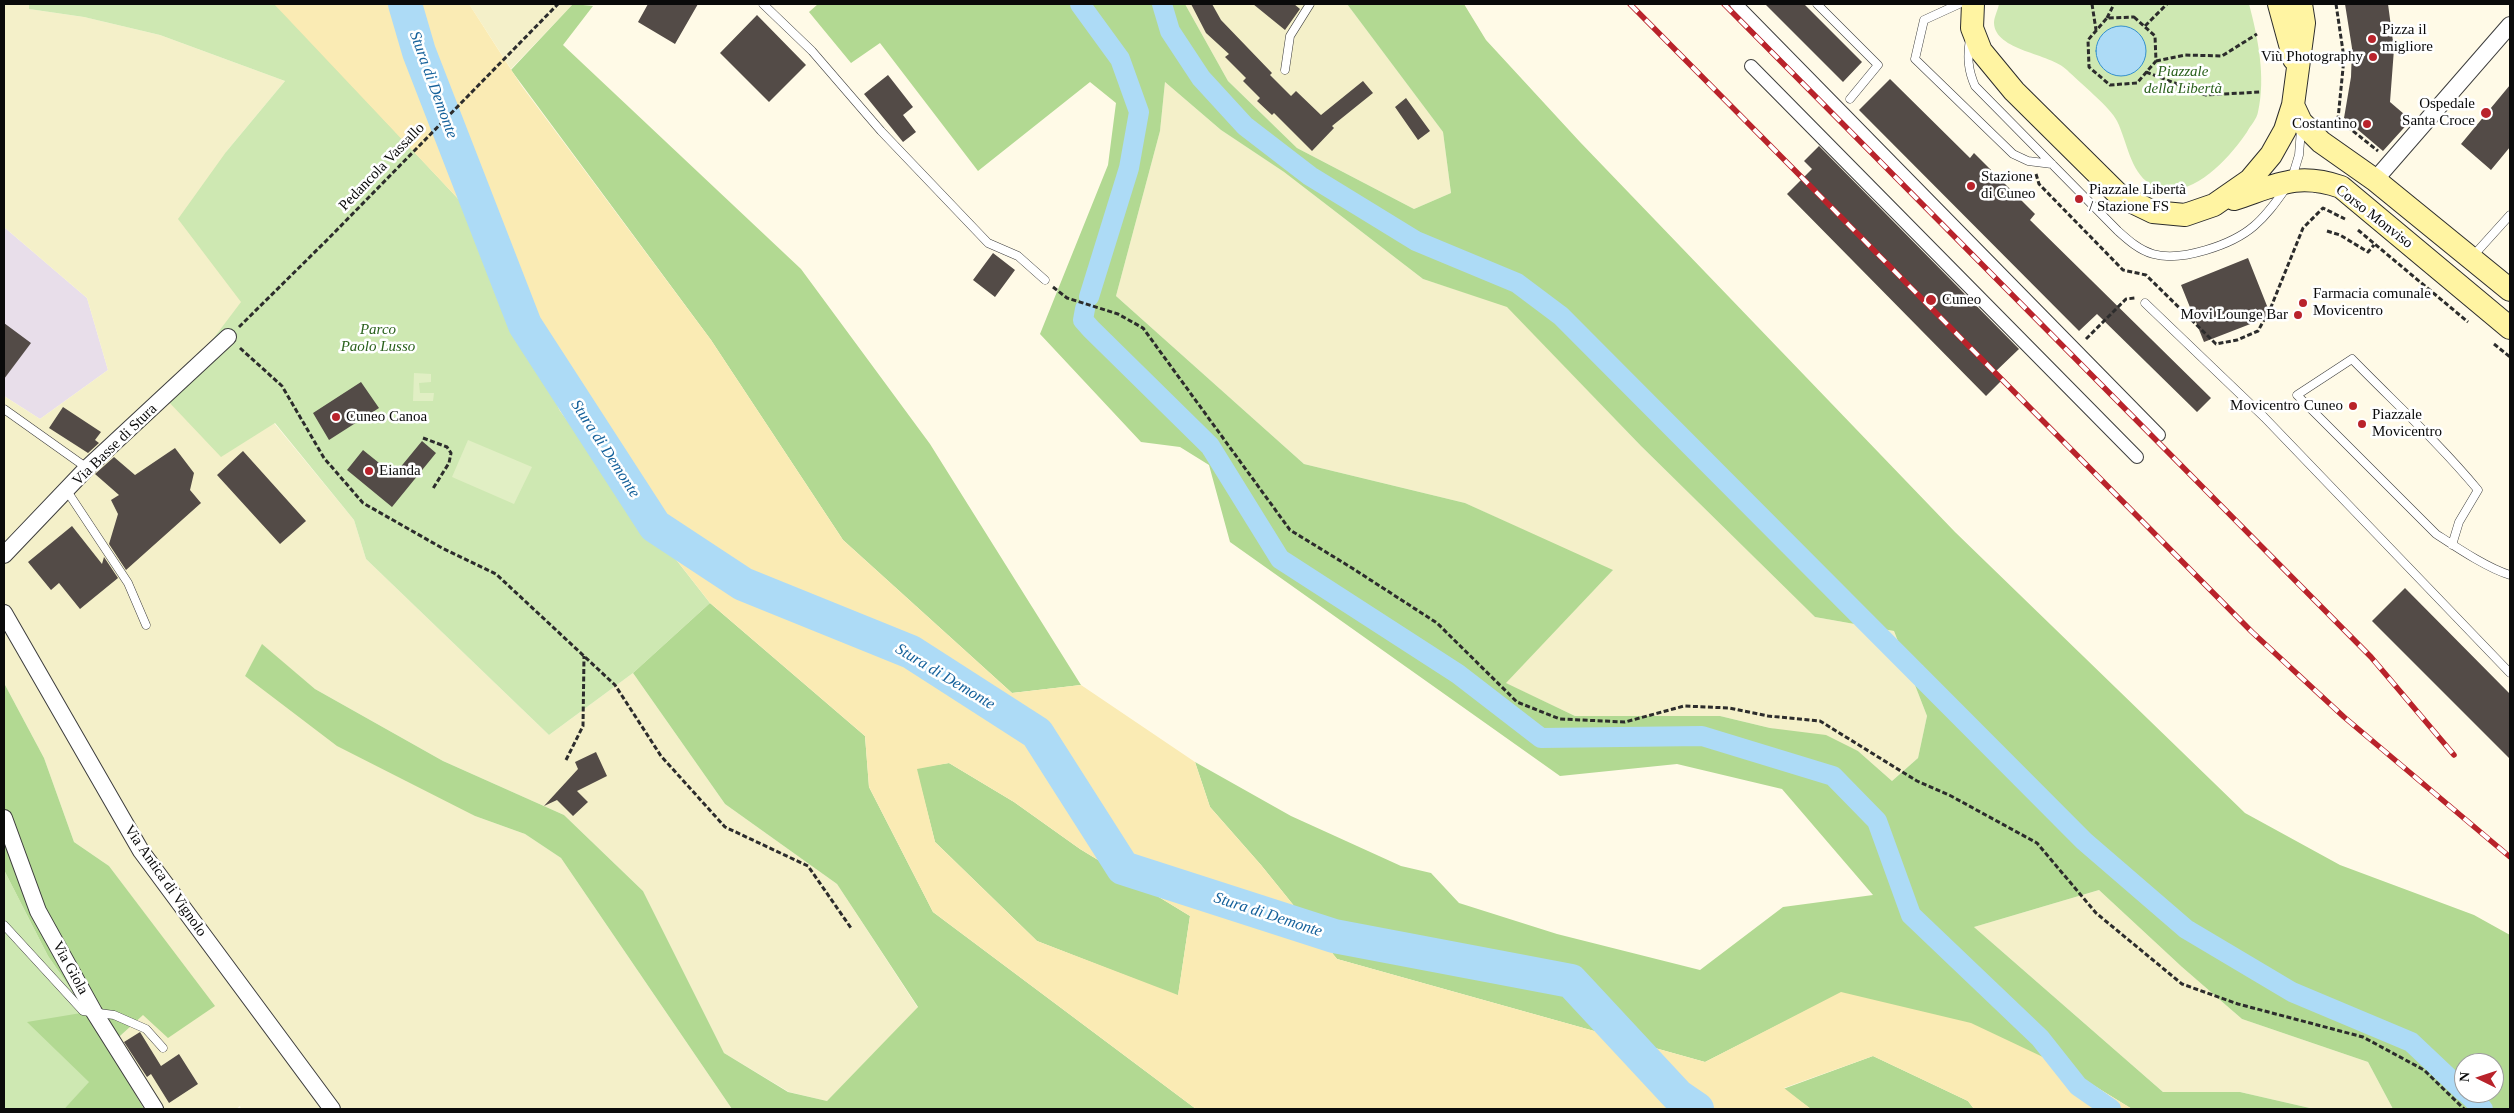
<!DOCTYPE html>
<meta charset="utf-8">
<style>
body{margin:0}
#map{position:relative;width:2514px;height:1113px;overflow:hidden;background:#fffae7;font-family:"Times New Roman",serif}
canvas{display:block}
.frame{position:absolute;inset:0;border:5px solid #0a0a0a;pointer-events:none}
.north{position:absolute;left:2454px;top:1053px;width:50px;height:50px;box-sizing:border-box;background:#fff;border:1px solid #9d9d9d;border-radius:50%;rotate:274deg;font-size:14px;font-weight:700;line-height:20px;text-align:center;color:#0a0a0a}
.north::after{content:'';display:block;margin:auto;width:18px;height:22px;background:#b9232b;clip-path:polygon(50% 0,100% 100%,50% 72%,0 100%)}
</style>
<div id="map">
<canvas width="2514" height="1113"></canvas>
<div class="frame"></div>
<div class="north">N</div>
</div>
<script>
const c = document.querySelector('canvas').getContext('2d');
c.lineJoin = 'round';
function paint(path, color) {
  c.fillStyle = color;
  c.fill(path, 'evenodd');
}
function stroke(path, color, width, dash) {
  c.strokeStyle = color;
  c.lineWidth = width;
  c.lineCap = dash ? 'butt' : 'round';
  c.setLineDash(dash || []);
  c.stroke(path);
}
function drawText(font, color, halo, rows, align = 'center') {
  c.font = font + ' "Times New Roman",serif';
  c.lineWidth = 5;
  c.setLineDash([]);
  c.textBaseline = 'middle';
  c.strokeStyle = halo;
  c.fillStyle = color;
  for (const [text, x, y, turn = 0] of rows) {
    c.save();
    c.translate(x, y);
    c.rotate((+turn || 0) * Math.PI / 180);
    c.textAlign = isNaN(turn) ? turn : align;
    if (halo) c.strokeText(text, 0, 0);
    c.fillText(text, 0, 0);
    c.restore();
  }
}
paint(new Path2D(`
 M4 227 87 298 108 370 40 419 4 396Z`), '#e8deea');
paint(new Path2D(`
 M4 4H29V9L84 17 160 35 285 81 226 152 242 303 274 423 354 520 366 559 549 735 633 673 725 804 837 884 918 1008 827 1101 789 1092 724 1053 643 891 564 815 443 761 315 689 262 645 245 676 475 816 525 834 561 858 732 1109H241L240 1106 236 1109H144L108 1048 143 1014 159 933 109 866 74 842 44 758 4 683V396L40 419 108 370 87 298 4 227Z
 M469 4H573L511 69Z
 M1185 4H1347L1443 132 1451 193 1414 209 1297 148 1228 81Z
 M1165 82 1221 130 1284 172 1423 279 1507 306 1641 446 1815 617 1894 631 1927 716 1918 758 1892 781 1858 751 1770 728 1720 716H1575L1505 683 1612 571 1465 503 1304 464 1116 296 1160 131Z
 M2099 890 2182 967 2242 1019 2368 1062 2393 1109H2314L2240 1092H2163L1974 927Z`), '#f4f0c9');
paint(new Path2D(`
 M29 4H276L463 204 560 411 710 603 633 673 549 735 366 559 354 520 275 423 221 457 167 400 241 302 178 219 226 152 285 81 160 35 84 17 29 9Z
 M1999 4H2249C2258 38 2266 77 2258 112 2257 119 2250 126 2247 132 2229 159 2186 207 2150 184 2130 171 2127 141 2117 121 2111 108 2079 82 2067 70 2050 53 1995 51 1994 23 1994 17 1998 10 1999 4Z
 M4 870 48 956 87 1012 89 1083 64 1109H4Z`), '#cee8b2');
paint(new Path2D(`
 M573 4 593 6 563 45 801 269 930 444 1081 685 1012 693 843 540 711 340 511 70Z
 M818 4H1185L1228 81 1297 148 1414 209 1451 193 1443 132 1347 4H1464L1486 40 1580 142 1955 532 2245 813 2340 865 2474 915 2510 935V1109H2393L2368 1062 2242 1019 2182 967 2099 890 1974 927 2163 1092H2240L2314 1109H2132L2062 1066 1841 993 1705 1062 1337 959 1261 865 1210 807 1195 762 1291 816 1401 866 1431 873 1459 903 1557 934 1700 970 1783 907 1873 895 1782 789 1677 764 1560 776 1230 542 1209 465 1180 447 1141 442 1040 334 1108 165 1116 103 1090 82 978 171 880 43 851 63 809 12ZM1165 82 1221 130 1284 172 1423 279 1507 307 1641 446 1815 617 1894 631 1927 716 1918 758 1892 781 1858 751 1826 735 1770 728 1720 716H1575L1506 683 1613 570 1465 503 1304 464 1116 296 1160 131ZM2464 1063H2494V1093H2464Z
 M710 603 865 736 869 787 933 912 1196 1109H732L561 858 525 834 475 816 337 746 245 676 262 644 315 689 443 761 564 815 643 891 724 1053 788 1092 827 1101 918 1007 837 884 725 804 633 673Z
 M4 683 44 758 74 842 109 866 215 1006 168 1038 143 1015 108 1047 144 1109H64L89 1082 27 1022 87 1012 48 956 4 870Z
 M949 763 1014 802 1080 849 1190 916 1178 996 1037 941 935 842 916 768Z
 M1873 1056 1968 1101 1974 1109H1811L1783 1089Z`), '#b2d992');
paint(new Path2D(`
 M274 4H469L521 85 711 340 843 540 1012 693 1081 685 1195 762 1210 807 1261 865 1337 959 1705 1062 1841 992 1971 1023 2062 1066 2132 1109H1974L1968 1101 1873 1056 1784 1088 1811 1109H1196L933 912 869 787 865 736 710 603 560 411 463 204ZM949 763 1014 802 1080 849 1190 916 1178 995 1037 941 935 842 917 769Z`), '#faebb4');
paint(new Path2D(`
 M414 373 431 374V382L419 383 420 393H434L433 401H413Z
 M468 440 532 467 514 504 452 477Z`), '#e1efc4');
const water = new Path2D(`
 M2096 51a25 25 0 1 1 50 0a25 25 0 1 1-50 0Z`);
paint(water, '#addbf6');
stroke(water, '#3490cd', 1);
stroke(new Path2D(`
 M1080 4 1120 59 1139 112 1129 168 1089 297
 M1162 4 1170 31 1201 78 1245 126 1310 176 1416 241 1517 283 1561 316 2084 841 2186 929 2292 992 2411 1042 2464 1092
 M1085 309 1083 320 1091 329 1210 446 1280 559 1458 674 1541 738 1702 736 1833 776 1877 821 1911 915 2040 1038 2078 1086 2111 1109
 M2466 1093 2483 1109`), '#addbf6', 20);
stroke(new Path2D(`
 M405 4 419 52 525 325 655 526 743 584 911 652 1037 733 1123 868 1334 936 1571 981 1678 1096 1697 1109`), '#addbf6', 34);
paint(new Path2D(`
 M648 4H698L675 44 638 22Z
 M1191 4H1212L1221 20 1272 73 1270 75 1291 96 1296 91 1321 115 1363 81 1373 93 1332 126 1334 128 1312 151 1274 113 1272 115 1257 101 1260 98 1243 81 1246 78 1225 57 1229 54 1206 33Z
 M1253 4H1294L1300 9 1285 30Z
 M1765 4H1804L1862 62 1843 82Z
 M2345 4H2388L2394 49 2390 102 2411 120 2383 151 2344 118 2351 77 2352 48Z
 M757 15 806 65 769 102 720 53Z
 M888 75 913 107 903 115 916 132 903 142 864 94Z
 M1890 79 1970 158 1974 153 2035 214 2030 220 2211 398 2197 412 2097 314 2079 331 1859 110Z
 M2510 85V147L2491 170 2461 144Z
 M1406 98 1430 131 1418 140 1395 107Z
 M1819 146 2019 349 1994 373 2001 381 1986 396 1787 194 1812 169 1804 161Z
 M993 253 1015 270 995 297 973 280Z
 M2248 258 2271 316 2204 342 2181 285Z
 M4 323 31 343 4 379Z
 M361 382 379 408 329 440 313 413Z
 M63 407 101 432 95 440 99 443 88 453 49 428Z
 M422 441 436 453 392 507 347 470 363 450 394 475Z
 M175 448 194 473 190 490 201 503 126 570 109 544 118 514 111 500 119 495 95 474 114 457 135 475Z
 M243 451 306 521 280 544 217 475Z
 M72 526 102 564 104 557 118 578 80 609 59 583 51 590 28 562Z
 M2405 588 2510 694V759L2372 621Z
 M596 752 607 776 577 791 588 802 573 816 557 800 544 806 578 769 575 762Z
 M140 1032 161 1066 179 1054 198 1084 169 1103 151 1074 147 1077 124 1042Z`), '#534b47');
const service = new Path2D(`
 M763 4 812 51 881 131 988 243 1018 256 1045 280
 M1817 4 1878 65 1850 99
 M1959 4 1924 20 1915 59 2013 154 2028 161 2052 164
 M1970 39C1967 57 1968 70 1975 86L2118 231C2128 240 2139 250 2153 254 2181 262 2232 245 2254 226 2267 215 2276 202 2286 188
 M1285 70 1290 36 1310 4
 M2292 178 2299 155 2301 129
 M2473 256 2510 215
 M2145 303 2264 417 2510 673
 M4 409 87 468
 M67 491 128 583 146 625
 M2452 545 2459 522 2478 490C2439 443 2395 403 2352 359L2297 395 2436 534C2456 547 2487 568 2510 575
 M4 925 83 1011 114 1015 146 1029 163 1048`);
const pedestrian = new Path2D(`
 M1736 4 2159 435
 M1751 66 2137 457`);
const minor = new Path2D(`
 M2375 180 2510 25
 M4 555 87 468 228 337
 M4 613 141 851 332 1109
 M4 818 38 911 94 1012 155 1109`);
const secondary = new Path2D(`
 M1973 4 1972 28 1981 51 2014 91 2120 196 2153 212 2185 215 2214 205 2250 180 2271 155 2285 130 2293 105 2304 23 2301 4
 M2279 4 2294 59
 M2293 105 2301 122 2321 142 2375 180 2510 290
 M2234 199C2277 185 2297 172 2341 187L2510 328`);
stroke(service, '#3d3d3d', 9);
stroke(pedestrian, '#3d3d3d', 14);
stroke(minor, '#3d3d3d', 18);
stroke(secondary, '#2c2c2c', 24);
stroke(new Path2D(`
 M2092 4 2096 30
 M2336 4 2344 58 2338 119 2378 151
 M2134 17 2155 36 2156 61 2137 83 2110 85 2089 67 2088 40 2107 18Z
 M2107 18 2114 4
 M2145 26 2167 4
 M2156 61 2185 55 2222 56 2257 34
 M2146 72 2206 95 2260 92
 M2036 174 2039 184 2123 270 2146 275 2216 344 2237 340 2258 331 2271 307 2303 228 2323 208 2345 219
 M2358 230 2468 322
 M2327 231 2340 235 2368 252 2374 245
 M1053 287 1067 298 1118 314 1143 328 1290 530 1352 568 1437 623 1517 702 1560 719 1625 722 1684 706 1729 708 1768 716 1820 721 1917 781 1951 796 2037 843 2096 913 2182 984 2238 1004 2363 1037 2424 1070 2464 1109
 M239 327 327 240 558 4
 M2086 339 2126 299 2135 298
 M2494 344 2510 357
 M240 348 282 386 324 458 363 503 442 548 496 574 615 685 661 756 725 827 808 866 851 928
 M423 438 447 447 451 453 449 463 432 490
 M566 760 583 726 584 656`), '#2c2c2c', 3, [5, 2.5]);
stroke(service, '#fff', 8);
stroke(pedestrian, '#fff', 12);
stroke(minor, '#fff', 16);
stroke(secondary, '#fff4a2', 22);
const rail = new Path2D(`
 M1630 4 2252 632 2344 717 2510 857
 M1724 4 2371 657 2454 755`);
stroke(rail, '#b9232b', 5.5);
stroke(rail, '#fff', 4, [11]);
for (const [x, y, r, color] of [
 [2372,39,5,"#b9232b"],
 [2373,57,5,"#b9232b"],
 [2486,113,6,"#b9232b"],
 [2367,124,5,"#b9232b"],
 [1971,186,5,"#b9232b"],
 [2079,199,5,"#b9232b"],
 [1931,300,6,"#b9232b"],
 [2303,303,5,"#b9232b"],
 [2298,315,5,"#b9232b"],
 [2353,406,5,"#b9232b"],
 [336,417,5,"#b9232b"],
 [2362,424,5,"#b9232b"],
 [369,471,5,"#b9232b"]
]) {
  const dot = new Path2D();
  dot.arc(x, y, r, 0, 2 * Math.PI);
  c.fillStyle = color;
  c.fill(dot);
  stroke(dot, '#fff', 2);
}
drawText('15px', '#0a0a0a', '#fff', [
 ["Pizza il",2382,30],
 ["migliore",2382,47],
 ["Viù Photography",2363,57,"right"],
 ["Ospedale",2475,104,"right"],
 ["Santa Croce",2475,121,"right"],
 ["Costantino",2357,124,"right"],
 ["Stazione",1981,177],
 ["di Cuneo",1981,194],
 ["Piazzale Libertà",2089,190],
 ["/ Stazione FS",2089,207],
 ["Farmacia comunale",2313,294],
 ["Movicentro",2313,311],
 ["Cuneo",1942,300],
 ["Movi Lounge Bar",2288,315,"right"],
 ["Movicentro Cuneo",2343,406,"right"],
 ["Piazzale",2372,415],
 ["Movicentro",2372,432],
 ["Cuneo Canoa",346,417],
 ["Eianda",379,471]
], 'left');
drawText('italic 15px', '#2a611c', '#fff', [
 ["Piazzale",2183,72],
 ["della Libertà",2183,89],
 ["Parco",378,330],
 ["Paolo Lusso",378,347]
]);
drawText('15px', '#0a0a0a', '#fff', [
 ["Pedancola Vassallo",382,167,-46],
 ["Corso Monviso",2374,217,38],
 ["Via Basse di Stura",115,445,-44],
 ["Via Antica di Vignolo",165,881,55],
 ["Via Giola",70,968,61]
]);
drawText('italic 16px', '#15619b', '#fff', [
 ["Stura di Demonte",433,85,70],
 ["Stura di Demonte",605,449,57],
 ["Stura di Demonte",945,677,31],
 ["Stura di Demonte",1268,915,18]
]);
</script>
